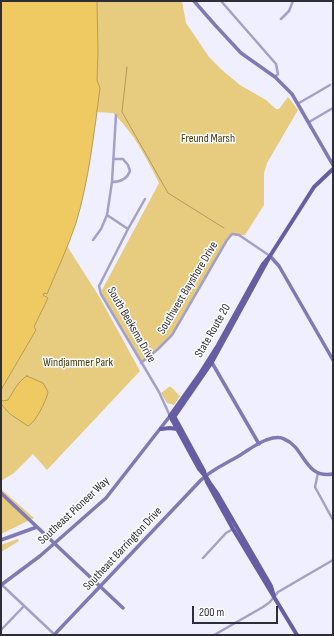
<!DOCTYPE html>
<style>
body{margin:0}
#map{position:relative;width:334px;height:636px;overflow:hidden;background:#efefff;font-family:"Sofia Sans Condensed",sans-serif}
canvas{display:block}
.frame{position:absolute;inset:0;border:2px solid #2e2e37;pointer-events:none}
.scale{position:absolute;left:192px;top:606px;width:86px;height:18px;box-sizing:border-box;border:2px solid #2e2e37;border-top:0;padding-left:5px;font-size:12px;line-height:14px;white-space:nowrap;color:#2e2e37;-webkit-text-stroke:3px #fff;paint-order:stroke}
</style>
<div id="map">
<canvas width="334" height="636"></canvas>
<div class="frame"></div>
<div class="scale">200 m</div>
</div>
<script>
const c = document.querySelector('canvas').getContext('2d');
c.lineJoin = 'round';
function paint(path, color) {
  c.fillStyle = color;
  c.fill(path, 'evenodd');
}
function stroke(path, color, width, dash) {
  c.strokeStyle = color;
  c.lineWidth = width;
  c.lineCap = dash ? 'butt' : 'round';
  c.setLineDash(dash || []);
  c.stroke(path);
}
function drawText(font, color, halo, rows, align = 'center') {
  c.font = font + ' "Sofia Sans Condensed",sans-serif';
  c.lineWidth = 3;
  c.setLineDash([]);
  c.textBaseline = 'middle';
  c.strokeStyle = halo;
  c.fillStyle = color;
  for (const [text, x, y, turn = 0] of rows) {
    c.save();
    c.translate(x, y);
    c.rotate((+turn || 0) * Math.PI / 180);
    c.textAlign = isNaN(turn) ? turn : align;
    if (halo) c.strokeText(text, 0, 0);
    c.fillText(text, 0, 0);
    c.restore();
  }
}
paint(new Path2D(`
 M97 1H182L186 23 209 57 222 70 240 85 266 100 276 109H279L288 97 298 110 267 163 264 173V205L245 235H239L235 234 229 237 172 335 141 363 101 292 159 183C146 157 134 133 113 113L96 112 100 88 97 80 98 51Z
 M67 246 100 298 140 371 47 470 33 454 14 473 1 481V390L36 330 34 327 48 298 43 295 44 293H47Z
 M169 387H171L180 396 174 405 167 403 161 393Z
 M1 489 34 518 1 534Z
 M18 539 19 541 1 552V545Z`), '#e7cb7e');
const water = new Path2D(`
 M1 1H97L98 51 97 80 100 88C94 133 89 180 76 223 68 247 57 270 47 294L44 293 43 295 48 298 34 327 36 330 1 390Z
 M27 376 43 383 48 392C46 401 36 422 28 426L10 414 1 404V399L3 401 8 400C14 391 17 382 27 376Z`);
paint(water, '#efca63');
stroke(water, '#b59b56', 1);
stroke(new Path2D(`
 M127 67 122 112 168 193 224 228`), '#b59b56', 1);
stroke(new Path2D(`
 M221 1 276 64 278 74 275 77
 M281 19 289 11 293 1
 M299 103 330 85
 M309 122 333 108
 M112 182C121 182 127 179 130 171L128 165 123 159H114
 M145 199 128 229 99 286 101 294 159 392 170 416
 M107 215 128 229
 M93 240 101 229 107 215 112 182 116 115
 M141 363 157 350 172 335 227 240 232 234 239 235 270 256
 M318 473 315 487 333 520
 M203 558 226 533 233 529
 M2 585 55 635
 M1 630 24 606
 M214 635 263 607 270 602 278 592 333 560`), '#a4a1c9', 2.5);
stroke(new Path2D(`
 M194 1 215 25 241 53 275 77 292 94 333 165
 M270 256 279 266 333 360
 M211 361 259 444
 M1 493 123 608
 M1 540 37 527
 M1 585 40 556 106 498 170 416
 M54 635 201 480C211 470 225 464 237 457 247 451 256 444 266 440 272 438 279 436 284 439 305 447 304 479 333 474`), '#7f7ab4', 3.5);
stroke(new Path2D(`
 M270 256 263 264 218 345 199 375 170 416 199 469 205 476 207 482 233 529 297 635
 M174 416 204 471C205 478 213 487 217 493L271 586 274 596
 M172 420 212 362 270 256 314 187 333 169
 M161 429 170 428 177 429`), '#665da3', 4);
drawText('12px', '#443608', '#fff', [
 ["Freund Marsh",208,139],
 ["Windjammer Park",78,363]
]);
drawText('12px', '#2e2e37', '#fff', [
 ["Southwest Bayshore Drive",188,288,-59],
 ["South Beeksma Drive",131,325,60],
 ["State Route 20",213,331,-60],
 ["Southeast Pioneer Way",74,511,-43],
 ["Southeast Barrington Drive",123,549,-47]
]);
</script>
